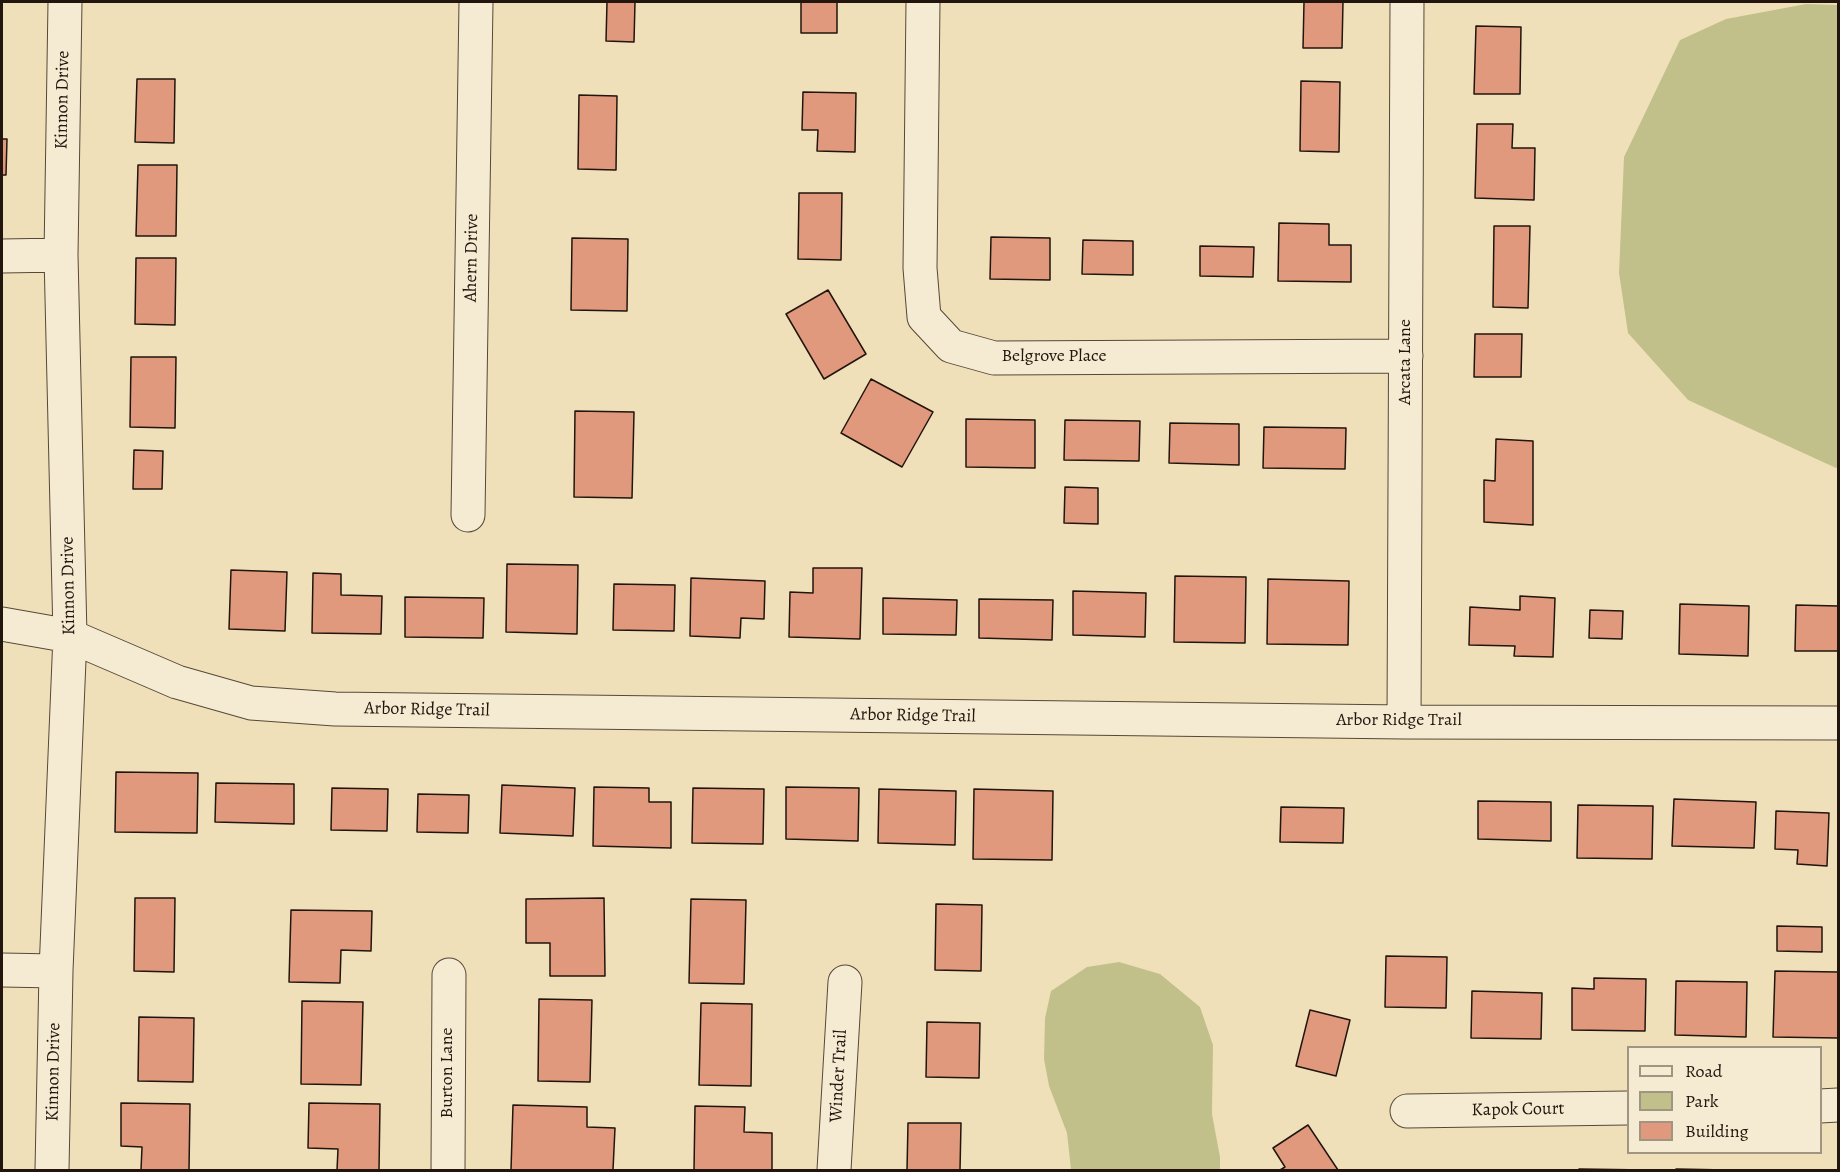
<!DOCTYPE html>
<style>
body{margin:0}
#map{position:relative;width:1840px;height:1172px;overflow:hidden;background:#f0e0ba;font-family:Alegreya,serif}
canvas{display:block}
.frame{position:absolute;inset:0;border:3px solid #21150d;pointer-events:none}
.legend{position:absolute;left:1627px;top:1046px;width:195px;height:108px;box-sizing:border-box;background:#f5ebd2;border:2px solid #a09583;margin:0;padding:8px 10px;list-style:none;font-size:18px;color:#21150d}
.legend li{display:flex;align-items:center;gap:12px;height:30px}
.legend b{width:30px;border:2px solid #a09583}
</style>
<div id="map">
<canvas width="1840" height="1172"></canvas>
<div class="frame"></div>
<ul class="legend">
<li><b style="height:8px;background:#f5ebd2"></b>Road</li>
<li><b style="height:16px;background:#c2c08a"></b>Park</li>
<li><b style="height:16px;background:#e0997c"></b>Building</li>
</ul>
</div>
<script>
const c = document.querySelector('canvas').getContext('2d');
c.lineJoin = 'round';
function paint(path, color) {
  c.fillStyle = color;
  c.fill(path, 'evenodd');
}
function stroke(path, color, width, dash) {
  c.strokeStyle = color;
  c.lineWidth = width;
  c.lineCap = dash ? 'butt' : 'round';
  c.setLineDash(dash || []);
  c.stroke(path);
}
function drawText(font, color, halo, rows, align = 'center') {
  c.font = font + ' Alegreya,serif';
  c.lineWidth = 6;
  c.setLineDash([]);
  c.textBaseline = 'middle';
  c.strokeStyle = halo;
  c.fillStyle = color;
  for (const [text, x, y, turn = 0] of rows) {
    c.save();
    c.translate(x, y);
    c.rotate((+turn || 0) * Math.PI / 180);
    c.textAlign = isNaN(turn) ? turn : align;
    if (halo) c.strokeText(text, 0, 0);
    c.fillText(text, 0, 0);
    c.restore();
  }
}
paint(new Path2D(`
 M1806 4 1838 5V467L1836 468 1688 400 1628 333 1619 273 1624 157 1680 40 1726 19Z
 M1119 962 1160 974 1200 1007 1213 1045 1212 1114 1220 1157V1170H1071L1067 1133 1049 1086 1044 1059 1045 1018 1051 991 1087 967Z`), '#c2c08a');
const building = new Path2D(`
 M607 2H635L634 42 606 41Z
 M801 2H837V33H801Z
 M1304 2H1343L1342 48H1303Z
 M1476 26 1521 27 1520 94H1474Z
 M137 79H175L174 143 135 142Z
 M1301 81 1340 82 1339 152 1300 151Z
 M803 92 856 93 855 152 817 151 818 130H802Z
 M579 95 617 96 616 170 578 169Z
 M1477 124H1513L1512 148H1535L1534 200 1475 198Z
 M2 139H7L6 175H2Z
 M138 165H177L176 236H136Z
 M799 193H842L841 260 798 259Z
 M1279 223 1329 224V245H1351V282L1278 281Z
 M1494 226H1530L1528 308 1493 307Z
 M991 237 1050 238V280L990 279Z
 M572 238 628 239 627 311 571 310Z
 M1083 240 1133 241V275L1082 274Z
 M1200 246 1254 247 1253 277 1200 276Z
 M136 258H176L175 325 135 324Z
 M828 290 866 354 824 379 786 314Z
 M1475 334H1522L1521 377H1474Z
 M131 357H176L175 428 130 427Z
 M871 379 933 412 902 467 841 433Z
 M575 411 634 412 632 498 574 497Z
 M966 419 1035 420V468L966 467Z
 M1065 420 1140 421 1139 461 1064 460Z
 M1170 423 1239 424V465L1169 463Z
 M1264 427 1346 428 1345 469 1263 468Z
 M1496 439 1533 441V525L1484 522V480L1495 481Z
 M134 450 163 451 162 489H133Z
 M1065 487 1098 488V524L1064 523Z
 M507 564 578 565 577 634 506 632Z
 M813 568H862L860 639 789 637 790 592 813 593Z
 M231 570 287 572 285 631 229 629Z
 M313 573 341 574V595L382 596 381 634 312 633Z
 M1175 576 1246 577 1245 643 1174 642Z
 M691 578 765 581 764 619 741 618 740 638 690 636Z
 M1268 579 1349 581 1348 645 1267 644Z
 M614 584 675 585 674 631 613 630Z
 M1073 591 1146 593 1145 637 1073 635Z
 M1520 596 1555 598 1553 657 1514 656 1515 646 1469 645 1470 607 1520 610Z
 M405 597 484 598 483 638 405 637Z
 M883 598 957 600 956 635 883 634Z
 M979 599 1053 600 1052 640 979 638Z
 M1680 604 1749 606 1748 656 1679 654Z
 M1796 605 1838 606V651H1795Z
 M1590 610 1623 611 1622 639 1589 638Z
 M116 772 198 773 197 833 115 832Z
 M216 783 294 784V824L215 822Z
 M502 785 575 788 573 836 500 833Z
 M594 787 649 788V802H671V848L593 846Z
 M786 787 859 788 858 841 786 839Z
 M332 788 388 789 387 831 331 830Z
 M693 788 764 789 763 844 692 843Z
 M879 789 956 791 955 845 878 843Z
 M974 789 1053 791 1052 860 973 859Z
 M418 794 469 795 468 833 417 832Z
 M1674 799 1756 802 1754 848 1672 846Z
 M1478 801 1551 802V841L1478 839Z
 M1578 805 1653 806 1652 859 1577 858Z
 M1281 807 1344 808 1343 843 1280 842Z
 M1776 811 1829 813 1827 866 1797 864 1798 850 1775 849Z
 M135 898H175L174 972 134 971Z
 M604 898 605 976H550V943H526V899Z
 M691 899 746 900 744 984 689 983Z
 M936 904 982 905 981 971 935 970Z
 M291 910 372 911 371 951 341 950 340 983 289 982Z
 M1777 926 1822 927V952L1777 951Z
 M1386 956 1447 957 1446 1008 1385 1007Z
 M1775 971 1838 972V1038L1773 1037Z
 M1594 978 1646 979 1645 1031 1572 1030V988L1594 989Z
 M1676 981 1747 982 1746 1037 1675 1035Z
 M1472 991 1542 993 1541 1039 1471 1038Z
 M539 999 592 1000 590 1082 538 1081Z
 M302 1001 363 1002 361 1085 301 1084Z
 M701 1003 752 1004 751 1086 699 1085Z
 M1310 1010 1350 1020 1336 1076 1296 1066Z
 M139 1017 194 1018 193 1082 138 1081Z
 M927 1022 980 1023 979 1078 926 1077Z
 M121 1103 190 1104 189 1170H141L142 1147 121 1146Z
 M309 1103 380 1104 379 1170H337L338 1149 308 1148Z
 M513 1105 587 1107V1127L615 1128 613 1170H511Z
 M695 1106 745 1107 744 1132 772 1133V1170H694Z
 M908 1123H961L960 1170H907Z
 M1308 1125 1338 1170H1280L1285 1167 1273 1148Z
 M1579 1169 1647 1170H1579Z
 M1676 1169 1727 1170H1676Z`);
paint(building, '#e0997c');
stroke(building, '#21150d', 1.5);
const minor = new Path2D(`
 M923 2 920 268 924 317 951 346 994 358 1406 356
 M2 256 61 255
 M468 515 476 2
 M2 624 70 636 177 682 251 703 335 709 1404 722 1838 723
 M1404 722 1407 2
 M2 970 56 971
 M1820 1106 1838 1105
 M1407 1111 1628 1108
 M52 1170 56 971 70 636 61 255 65 2
 M448 1170 449 975
 M834 1170 845 982`);
stroke(minor, '#554838', 35);
stroke(minor, '#f5ebd2', 33);
drawText('18px', '#21150d', '#f5ebd2', [
 ["Kinnon Drive",63,100,-89],
 ["Ahern Drive",472,258,-89],
 ["Belgrove Place",1054,357],
 ["Arcata Lane",1406,362,-90],
 ["Kinnon Drive",69,586,-91],
 ["Arbor Ridge Trail",427,710,1],
 ["Arbor Ridge Trail",913,716,1],
 ["Arbor Ridge Trail",1399,721],
 ["Kinnon Drive",54,1072,-89],
 ["Burton Lane",448,1073,-90],
 ["Winder Trail",839,1076,-87],
 ["Kapok Court",1518,1110,-1]
]);
</script>
